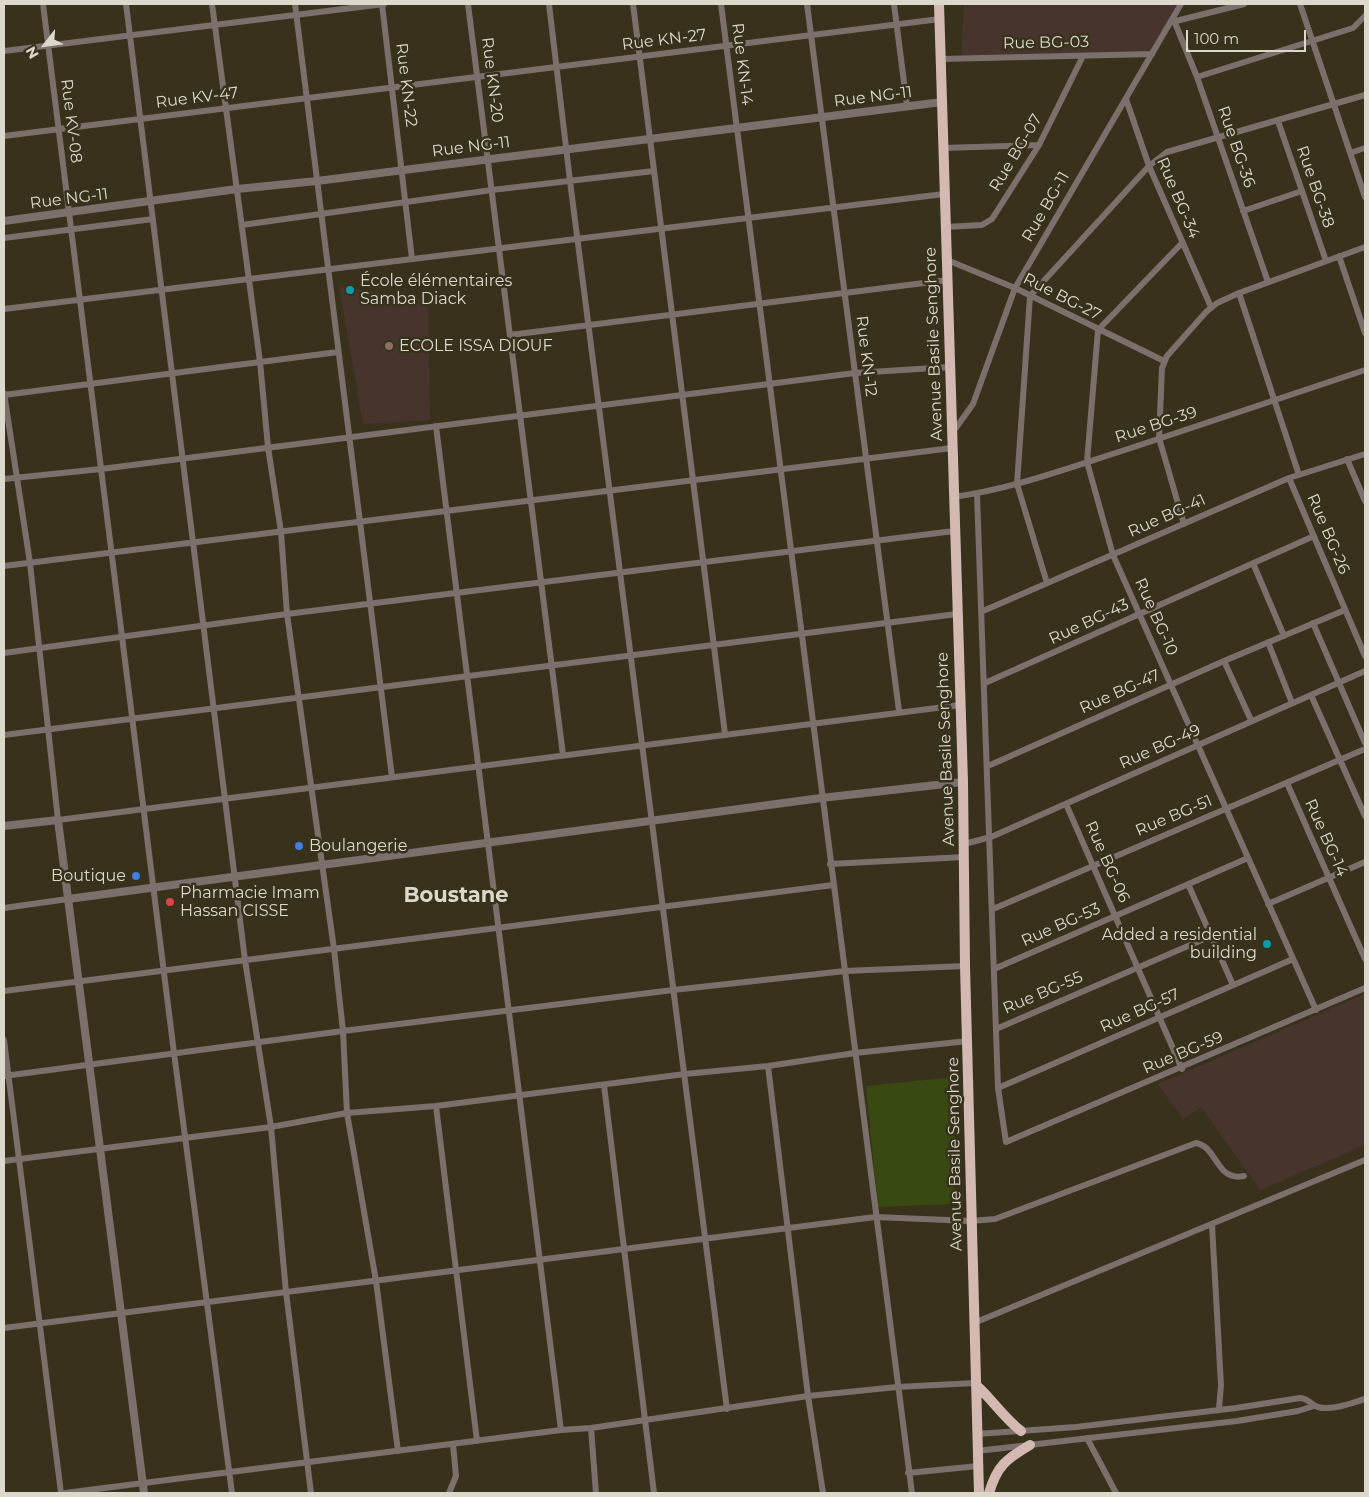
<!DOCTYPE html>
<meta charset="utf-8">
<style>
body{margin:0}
#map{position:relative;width:1369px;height:1497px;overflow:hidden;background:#38321d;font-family:Montserrat,sans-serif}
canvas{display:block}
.frame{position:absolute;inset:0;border:5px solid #dcd9cc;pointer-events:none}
.north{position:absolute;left:20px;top:20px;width:50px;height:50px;-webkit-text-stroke:4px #38321d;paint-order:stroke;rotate:240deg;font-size:14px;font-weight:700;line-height:20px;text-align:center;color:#dcd9cc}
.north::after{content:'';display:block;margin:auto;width:18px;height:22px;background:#dcd9cc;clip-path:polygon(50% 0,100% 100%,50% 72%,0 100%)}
.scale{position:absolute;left:1186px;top:30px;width:120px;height:22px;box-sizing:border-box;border:2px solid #dcd9cc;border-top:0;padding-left:6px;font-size:15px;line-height:18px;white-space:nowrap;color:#dcd9cc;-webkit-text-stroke:4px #38321d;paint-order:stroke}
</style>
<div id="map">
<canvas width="1369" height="1497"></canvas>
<div class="frame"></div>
<div class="north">N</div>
<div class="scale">100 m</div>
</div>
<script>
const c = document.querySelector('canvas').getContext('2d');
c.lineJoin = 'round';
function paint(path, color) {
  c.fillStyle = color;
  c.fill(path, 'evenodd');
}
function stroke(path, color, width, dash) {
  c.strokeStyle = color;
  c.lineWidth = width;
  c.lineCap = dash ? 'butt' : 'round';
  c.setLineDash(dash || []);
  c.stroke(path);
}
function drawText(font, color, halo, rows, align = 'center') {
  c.font = font + ' Montserrat,sans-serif';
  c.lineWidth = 5;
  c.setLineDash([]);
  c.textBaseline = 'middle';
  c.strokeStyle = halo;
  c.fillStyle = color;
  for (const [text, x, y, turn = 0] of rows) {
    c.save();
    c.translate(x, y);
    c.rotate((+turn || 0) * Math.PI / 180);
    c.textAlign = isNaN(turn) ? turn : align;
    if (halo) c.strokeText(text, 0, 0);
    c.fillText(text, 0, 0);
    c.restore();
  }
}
paint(new Path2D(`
 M964 4H1177L1152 54 961 59Z
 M339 286 428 301 430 420 363 424Z
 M1365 994V1145L1260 1190 1201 1107 1183 1119 1158 1084Z`), '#47352d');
paint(new Path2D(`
 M953 1077 956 1204 878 1207 866 1086Z`), '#384912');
stroke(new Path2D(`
 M43 4 174 1053 232 1493
 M126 4 245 960 271 1127 286 1292 311 1493
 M212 4 260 362 268 447 281 532 287 614 334 949 343 1031 347 1113 376 1281 398 1451
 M295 4 392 777
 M382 4 412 259
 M468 4 563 755
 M549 4 570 181 727 1409
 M633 4 725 734
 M721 4 912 1493
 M807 4 899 711
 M894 4 907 106
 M1300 4 1365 197
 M1173 18 1197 77 1268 282
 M1176 21 1244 4
 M4 51 384 4
 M941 59 1152 54
 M1197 77 1353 28 1365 16
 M1126 99 1149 166 1211 307
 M1278 121 1326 261
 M4 136 940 19
 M943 148 1039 145
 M1350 153 1365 148
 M1243 211 1302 191
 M242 225 492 190 654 171
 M945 227 982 225 992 219 1039 145 1083 56
 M4 238 153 219
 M1182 243 1098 330 1087 462 1113 555 1316 1010
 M1339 256 1365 333
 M947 260 1015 288 1164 361
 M1239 293 1299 475
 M4 309 944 194
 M510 335 948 280
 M4 393 30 563 58 820 960 705
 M4 395 338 352
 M436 426 561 1430
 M953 432 973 404 1015 288 1181 4
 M1347 459 1365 501
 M1289 478 1365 656
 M4 479 101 469 855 373 950 367
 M977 494 998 1088 1006 1142 1365 988
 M953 497C1013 489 1071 467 1128 449 1207 423 1286 396 1365 370
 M1184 524 1159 438 1162 368 1167 356 1206 312 1217 303 1239 293 1365 247
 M1253 563 1284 636
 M4 566 952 448
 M1047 583 1017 484 1030 296 1149 166 1167 152 1365 95
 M983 611 1289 478 1365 454
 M1313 623 1365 743
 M1268 642 1292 703
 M4 653 287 614 954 531
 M1224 661 1251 720
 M985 683 1314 536
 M1311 695 1365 816
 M4 735 957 614
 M988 766 1224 661 1345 610
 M1287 783 1365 959
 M1066 804 1182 1069
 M964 844 991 837 1365 671
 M830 864 964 857
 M1188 884 1233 985
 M1268 904 1365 862
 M4 908 68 899
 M993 909 1365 749
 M994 969 1248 858
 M4 991 833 885
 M996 1029 1211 936
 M4 1040 61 1493
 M768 1066 808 1396 823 1493
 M4 1076 343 1031 673 990 845 971 965 966
 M604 1085 654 1493
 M998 1088 1293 959
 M436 1106 477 1441
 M4 1161 271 1127 347 1113 436 1106 685 1074 768 1066 855 1053 968 1041
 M1212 1225 1221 1385 1219 1409
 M974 1323 1365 1160
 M4 1328 875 1217 971 1221 995 1219 1196 1143C1218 1147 1216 1182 1244 1176
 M591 1428 596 1493
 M977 1434 1076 1427 1236 1408 1300 1398C1308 1398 1311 1405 1318 1407 1332 1411 1351 1403 1365 1399
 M1087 1438 1116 1493
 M977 1451 1237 1421 1298 1411 1314 1406
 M908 1473 978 1466
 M65 1493 561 1430 591 1428 808 1396 897 1387 975 1383
 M449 1493 456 1476 453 1444`), '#7c706d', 6);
stroke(new Path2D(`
 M4 221 237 189 317 181 942 102
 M4 826 58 820 144 1493
 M68 899 821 798 963 782`), '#7c706d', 8);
stroke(new Path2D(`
 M939 4 963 782 965 966 979 1493
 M976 1385C992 1399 1003 1417 1021 1431
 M989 1493C997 1466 1006 1459 1030 1445`), '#d4b9b2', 10);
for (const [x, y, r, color] of [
 [350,290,5,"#0f9aa8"],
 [389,346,5,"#8d6e63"],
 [299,846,5,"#3f7fe0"],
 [136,876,5,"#3f7fe0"],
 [170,902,5,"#e0444e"],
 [1267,944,5,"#0f9aa8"]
]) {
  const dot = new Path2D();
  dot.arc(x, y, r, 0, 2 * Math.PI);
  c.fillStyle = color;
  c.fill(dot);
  stroke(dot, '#38321d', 2);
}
drawText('16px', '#dcd9cc', '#38321d', [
 ["Rue KN-27",664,40,-7],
 ["Rue BG-03",1046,43,-1],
 ["Rue KN-14",742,64,83],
 ["Rue KN-20",492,80,83],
 ["Rue KN-22",406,85,83],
 ["Rue NG-11",873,97,-7],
 ["Rue KV-47",197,98,-7],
 ["Rue KV-08",71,121,83],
 ["Rue NG-11",471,147,-7],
 ["Rue BG-36",1236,147,71],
 ["Rue BG-07",1016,153,-59],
 ["Rue BG-38",1315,187,71],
 ["Rue BG-34",1178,198,67],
 ["Rue NG-11",69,199,-7],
 ["Rue BG-11",1046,207,-60],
 ["Rue BG-27",1062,297,27],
 ["Avenue Basile Senghore",934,344,-92],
 ["Rue KN-12",866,356,83],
 ["Rue BG-39",1156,425,-18],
 ["Rue BG-41",1167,516,-24],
 ["Rue BG-26",1328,534,67],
 ["Rue BG-10",1156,617,66],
 ["Rue BG-43",1089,622,-25],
 ["Rue BG-47",1120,692,-24],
 ["Rue BG-49",1160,747,-24],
 ["Avenue Basile Senghore",946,749,-92],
 ["Rue BG-51",1174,816,-23],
 ["Rue BG-14",1326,838,66],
 ["Rue BG-06",1107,862,66],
 ["Rue BG-53",1061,925,-24],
 ["Rue BG-55",1043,993,-23],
 ["Rue BG-57",1140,1011,-24],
 ["Rue BG-59",1183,1053,-23],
 ["Avenue Basile Senghore",955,1154,-91]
]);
drawText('16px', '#dcd9cc', '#38321d', [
 ["École élémentaires",360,281],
 ["Samba Diack",360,299],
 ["ECOLE ISSA DIOUF",399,346],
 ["Boulangerie",309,846],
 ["Boutique",126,876,"right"],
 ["Pharmacie Imam",180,893],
 ["Hassan CISSE",180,911],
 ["Added a residential",1257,935,"right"],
 ["building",1257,953,"right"]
], 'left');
drawText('bold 21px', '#dcd9cc', '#38321d', [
 ["Boustane",456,896]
]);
</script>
